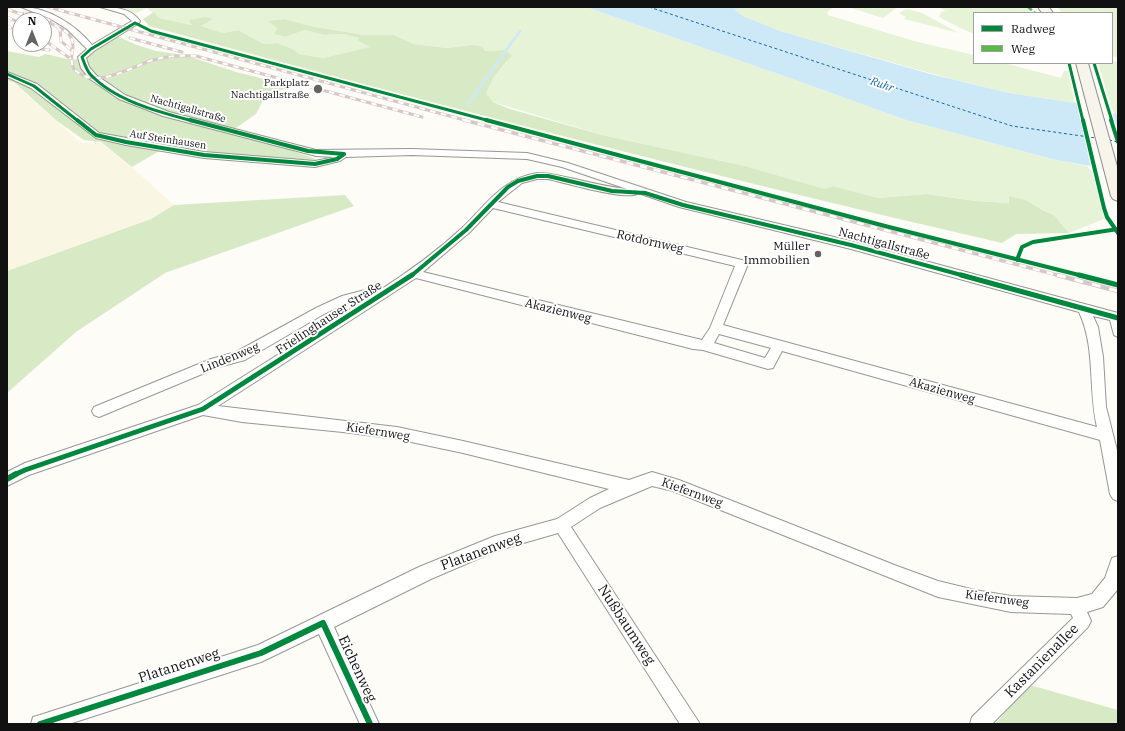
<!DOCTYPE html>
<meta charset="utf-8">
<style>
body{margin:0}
#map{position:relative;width:1125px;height:731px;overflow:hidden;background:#fdfcf7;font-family:"IBM Plex Serif",serif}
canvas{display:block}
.frame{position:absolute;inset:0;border:8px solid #111;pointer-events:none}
.legend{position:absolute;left:973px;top:12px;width:140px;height:52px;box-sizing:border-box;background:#fff;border:1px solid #a0a0a0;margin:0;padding:5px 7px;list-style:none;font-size:12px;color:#111}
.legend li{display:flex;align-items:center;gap:8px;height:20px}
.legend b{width:20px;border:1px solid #a0a0a0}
.north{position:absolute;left:12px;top:12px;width:40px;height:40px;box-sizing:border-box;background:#fff;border:1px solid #a0a0a0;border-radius:50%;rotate:0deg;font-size:11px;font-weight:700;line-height:16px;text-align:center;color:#111}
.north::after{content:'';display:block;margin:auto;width:14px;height:18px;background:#646362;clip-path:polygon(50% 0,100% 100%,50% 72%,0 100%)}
</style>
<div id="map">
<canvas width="1125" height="731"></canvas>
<div class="frame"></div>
<ul class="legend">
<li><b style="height:5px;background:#00873e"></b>Radweg</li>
<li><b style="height:5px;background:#58b947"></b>Weg</li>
</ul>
<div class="north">N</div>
</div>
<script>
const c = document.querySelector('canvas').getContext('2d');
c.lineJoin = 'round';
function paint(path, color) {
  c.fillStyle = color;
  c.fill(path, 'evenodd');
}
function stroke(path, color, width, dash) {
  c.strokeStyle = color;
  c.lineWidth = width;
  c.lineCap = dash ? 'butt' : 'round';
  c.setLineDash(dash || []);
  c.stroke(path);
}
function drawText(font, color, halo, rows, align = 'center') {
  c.font = font + ' "IBM Plex Serif",serif';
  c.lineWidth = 4;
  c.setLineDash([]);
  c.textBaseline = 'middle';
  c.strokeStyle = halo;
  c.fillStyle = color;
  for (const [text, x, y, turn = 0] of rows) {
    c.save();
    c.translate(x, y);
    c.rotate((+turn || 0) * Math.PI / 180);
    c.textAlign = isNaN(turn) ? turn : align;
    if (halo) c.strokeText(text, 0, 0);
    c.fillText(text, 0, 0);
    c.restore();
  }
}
paint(new Path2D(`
 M7 81 15 84 81 143H101L132 167 174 205 151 219 7 271Z`), '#f9f7e4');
paint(new Path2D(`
 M114 7H586L787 77 906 120 1056 160 1087 166 1092 172 1104 219 1069 233 1054 215 1044 211 1026 200 1009 196 1010 203 976 201 926 194 878 198 833 186 825 189 745 166 602 135 493 102 486 93 494 77 507 62 504 50 485 51 471 45 447 48 414 44 394 35H365L315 27 284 19 269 21 277 28 274 34 285 37 305 30 324 35 343 34 359 38 357 40 371 47 323 58 299 54 293 49 277 43 264 44 238 30 223 33 201 26 212 19 190 20 193 25 159 18 147 8 136 13Z
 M763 7H834L827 12 828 15 914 41 974 55V63H1004L1061 78 1064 71H1068L1074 101 1076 103 1009 93 955 80 780 31 743 16 734 9Z
 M848 7H896V8L883 18Z
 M938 7H1025L1031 13H974V34L960 28 939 17 941 12 946 11Z
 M1057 7H1118V58L1112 56V13H1062Z
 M907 9 922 13 959 33 904 19 906 17 899 13Z
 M1112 61 1118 62V115H1114L1098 63H1112Z`), '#e7f3d7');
paint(new Path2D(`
 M154 12 159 18 192 25 189 20 206 17 213 19 201 26 223 33 238 30 264 44 277 43 293 49 299 54 323 58 370 47 357 40 359 38 343 34 324 35 305 30 285 37 274 34 277 28 268 21 284 19 315 27 365 35H394L414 44 447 48 471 45 481 46 485 51 504 50 512 55 494 77 486 93 493 102 510 109 602 135 745 166 825 189 833 186 878 198 926 194 976 201 1009 203V196L1026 200 1044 211 1054 215 1069 233 1016 234 1002 243C716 177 432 104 149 26L143 19Z
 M117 36 137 45 156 51 185 55 236 72 293 86 274 92 262 102 256 114 233 130 319 160 250 158 168 146 132 167 101 142 84 140 57 121 15 83 7 80V51L39 57 45 54 72 60 82 58 93 53Z
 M345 195 354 206 165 273 76 332 7 393V271L151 219 174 205Z
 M1030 685 1118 710V724H995Z`), '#d8eac5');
paint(new Path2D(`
 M586 7H763L734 9 743 16 780 31 934 75 1009 93 1076 103 1118 115V171L1056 160 906 120 787 77Z`), '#cde8f7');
paint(new Path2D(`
 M1076 101 1112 112 1118 131V173L1091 168Z`), '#fdfcf7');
stroke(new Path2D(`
 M468 104 520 31`), '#cde8f7', 2.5);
stroke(new Path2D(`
 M649 7 1012 126 1096 138
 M1109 140 1118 142`), '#1768a6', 1, [3, 2.5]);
const minor = new Path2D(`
 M21 7C48 7 76 25 92 45L132 21 124 14 100 7C115 7 131 8 140 21L139 23 94 51 86 58 89 67 96 75 125 95 169 112 316 150 412 149 527 153 568 163 686 202 851 241 1118 313V337L1114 335 1110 320 1093 316 1098 327 1103 357 1106 407 1118 454V501L1113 499 1110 494 1100 440 782 351 773 368 768 369 703 350 693 349 416 278 218 406 397 427 463 441 629 480 652 472 679 480 897 566 938 581 975 590 1011 596 1077 598 1092 594 1105 578 1112 558 1118 556V589L1103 607 1087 612 1091 621 1088 627 992 724H970L972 717 1073 618 1071 614 1011 612 938 597 673 491 652 486 600 508 571 527 700 724H680L558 533 496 551 431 579 334 627 379 724H360L319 634 261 662 69 724H31L33 717 40 715 258 645 419 567 495 536 557 519 590 498 609 489 463 453 397 439 343 432 242 422 203 415 29 475 7 486V472L25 463 198 405 368 298 349 302 324 314 245 360 219 367 99 417 94 415 92 411 94 407 211 359 236 352 316 308 342 296 369 289 377 292C407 273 436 252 462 228 485 206 503 178 537 173 548 172 559 176 570 178 589 182 607 187 627 189L562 167 527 159 412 155 346 157 340 161 315 167 204 158 126 145 96 138 31 88 7 77V72L37 84 99 133 204 152 315 161 335 157 316 156 163 116 119 99 90 79 81 68 78 57 87 49 67 29 51 19ZM537 179H548C562 182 630 202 638 193L679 207 851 249 1079 312C1096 348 1088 389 1097 427L723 325 748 264 746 261 498 202 522 183ZM493 208 735 266 710 328 702 340 423 272 470 232ZM719 334 771 348 765 358 714 343Z`);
const secondary = new Path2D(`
 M1038 7H1049L1053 13H1042Z
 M1076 63H1088L1118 170V201L1113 199 1111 196Z`);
stroke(minor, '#979795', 2);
stroke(secondary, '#8e8d8b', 2);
paint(minor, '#fffffe');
paint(secondary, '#f6f4eb');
const railFar2 = new Path2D(`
 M48 7 468 121
 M7 9 29 17
 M24 13 34 14 51 21
 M7 17 20 23
 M44 21C55 25 74 31 73 47 72 55 70 61 74 69 95 91 130 67 153 60 167 56 181 55 196 56L422 117
 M7 26 11 28
 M57 27 60 30 61 41 71 50
 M49 28 44 40 71 59
 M130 38 182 52
 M23 47 49 50`);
const railFar1 = new Path2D(`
 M464 120 1061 276`);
const rail = new Path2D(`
 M1057 275 1118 291`);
stroke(railFar2, '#d9c6c7', 3);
stroke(railFar1, '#d9c6c7', 3.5);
stroke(rail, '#d9c6c7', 4.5);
stroke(railFar2, '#fff', 2, [5.5]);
stroke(railFar1, '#fff', 2.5, [7]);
stroke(rail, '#fff', 3, [9]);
stroke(new Path2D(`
 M1028 7 1035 13`), '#58b947', 2.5, [5, 2.5]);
stroke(new Path2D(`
 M135 23 151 31 490 121
 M135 23 91 49 82 57C84 62 86 69 90 74 115 101 159 112 193 121
 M1069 63 1083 121
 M1094 63 1112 121
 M7 74 34 86 78 121`), '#00873e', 3);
stroke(new Path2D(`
 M77 120 96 135 126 142 204 155 315 164 337 159 344 154
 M190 120 308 151 344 154
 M486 120 885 226 1083 276
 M1083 120 1104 208 1107 217 1118 233
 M1111 120 1118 142
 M1017 260 1022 247 1033 242 1118 229
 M411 276 466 230 508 187 518 181 537 176H548L612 191 645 193 683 205 851 245 965 276`), '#00873e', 4);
stroke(new Path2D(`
 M961 275 1118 318
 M1079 275 1118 285
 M14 475 25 470 203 409 412 275`), '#00873e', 5);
stroke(new Path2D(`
 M7 479 16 474
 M40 724 261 653 323 623 370 724`), '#00873e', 6);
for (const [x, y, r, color] of [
 [318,89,5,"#646362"],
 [818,254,4,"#646362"]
]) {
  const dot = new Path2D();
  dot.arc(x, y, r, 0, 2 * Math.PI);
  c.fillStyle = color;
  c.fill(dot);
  stroke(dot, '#fff', 1.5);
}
drawText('10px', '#111', '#fff', [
 ["Parkplatz",309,83],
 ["Nachtigallstraße",309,95]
], 'right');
drawText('10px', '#111', '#fff', [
 ["Nachtigallstraße",188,109,16],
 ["Auf Steinhausen",168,140,9]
]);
drawText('italic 11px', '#1768a6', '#fff', [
 ["Ruhr",882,85,19]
]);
drawText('12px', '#111', '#fff', [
 ["Rotdornweg",650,242,13],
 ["Nachtigallstraße",884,244,15],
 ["Akazienweg",558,311,14],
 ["Frielinghauser Straße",329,318,-33],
 ["Lindenweg",230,358,-22],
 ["Akazienweg",942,391,16],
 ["Kiefernweg",378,432,9],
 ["Kiefernweg",692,493,20],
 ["Kiefernweg",997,599,8]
]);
drawText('12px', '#111', '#fff', [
 ["Müller",810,247],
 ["Immobilien",810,261]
], 'right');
drawText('14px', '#111', '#fff', [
 ["Platanenweg",481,552,-20],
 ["Nußbaumweg",626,625,57],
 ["Kastanienallee",1042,661,-45],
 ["Platanenweg",179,666,-18],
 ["Eichenweg",357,669,65]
]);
</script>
